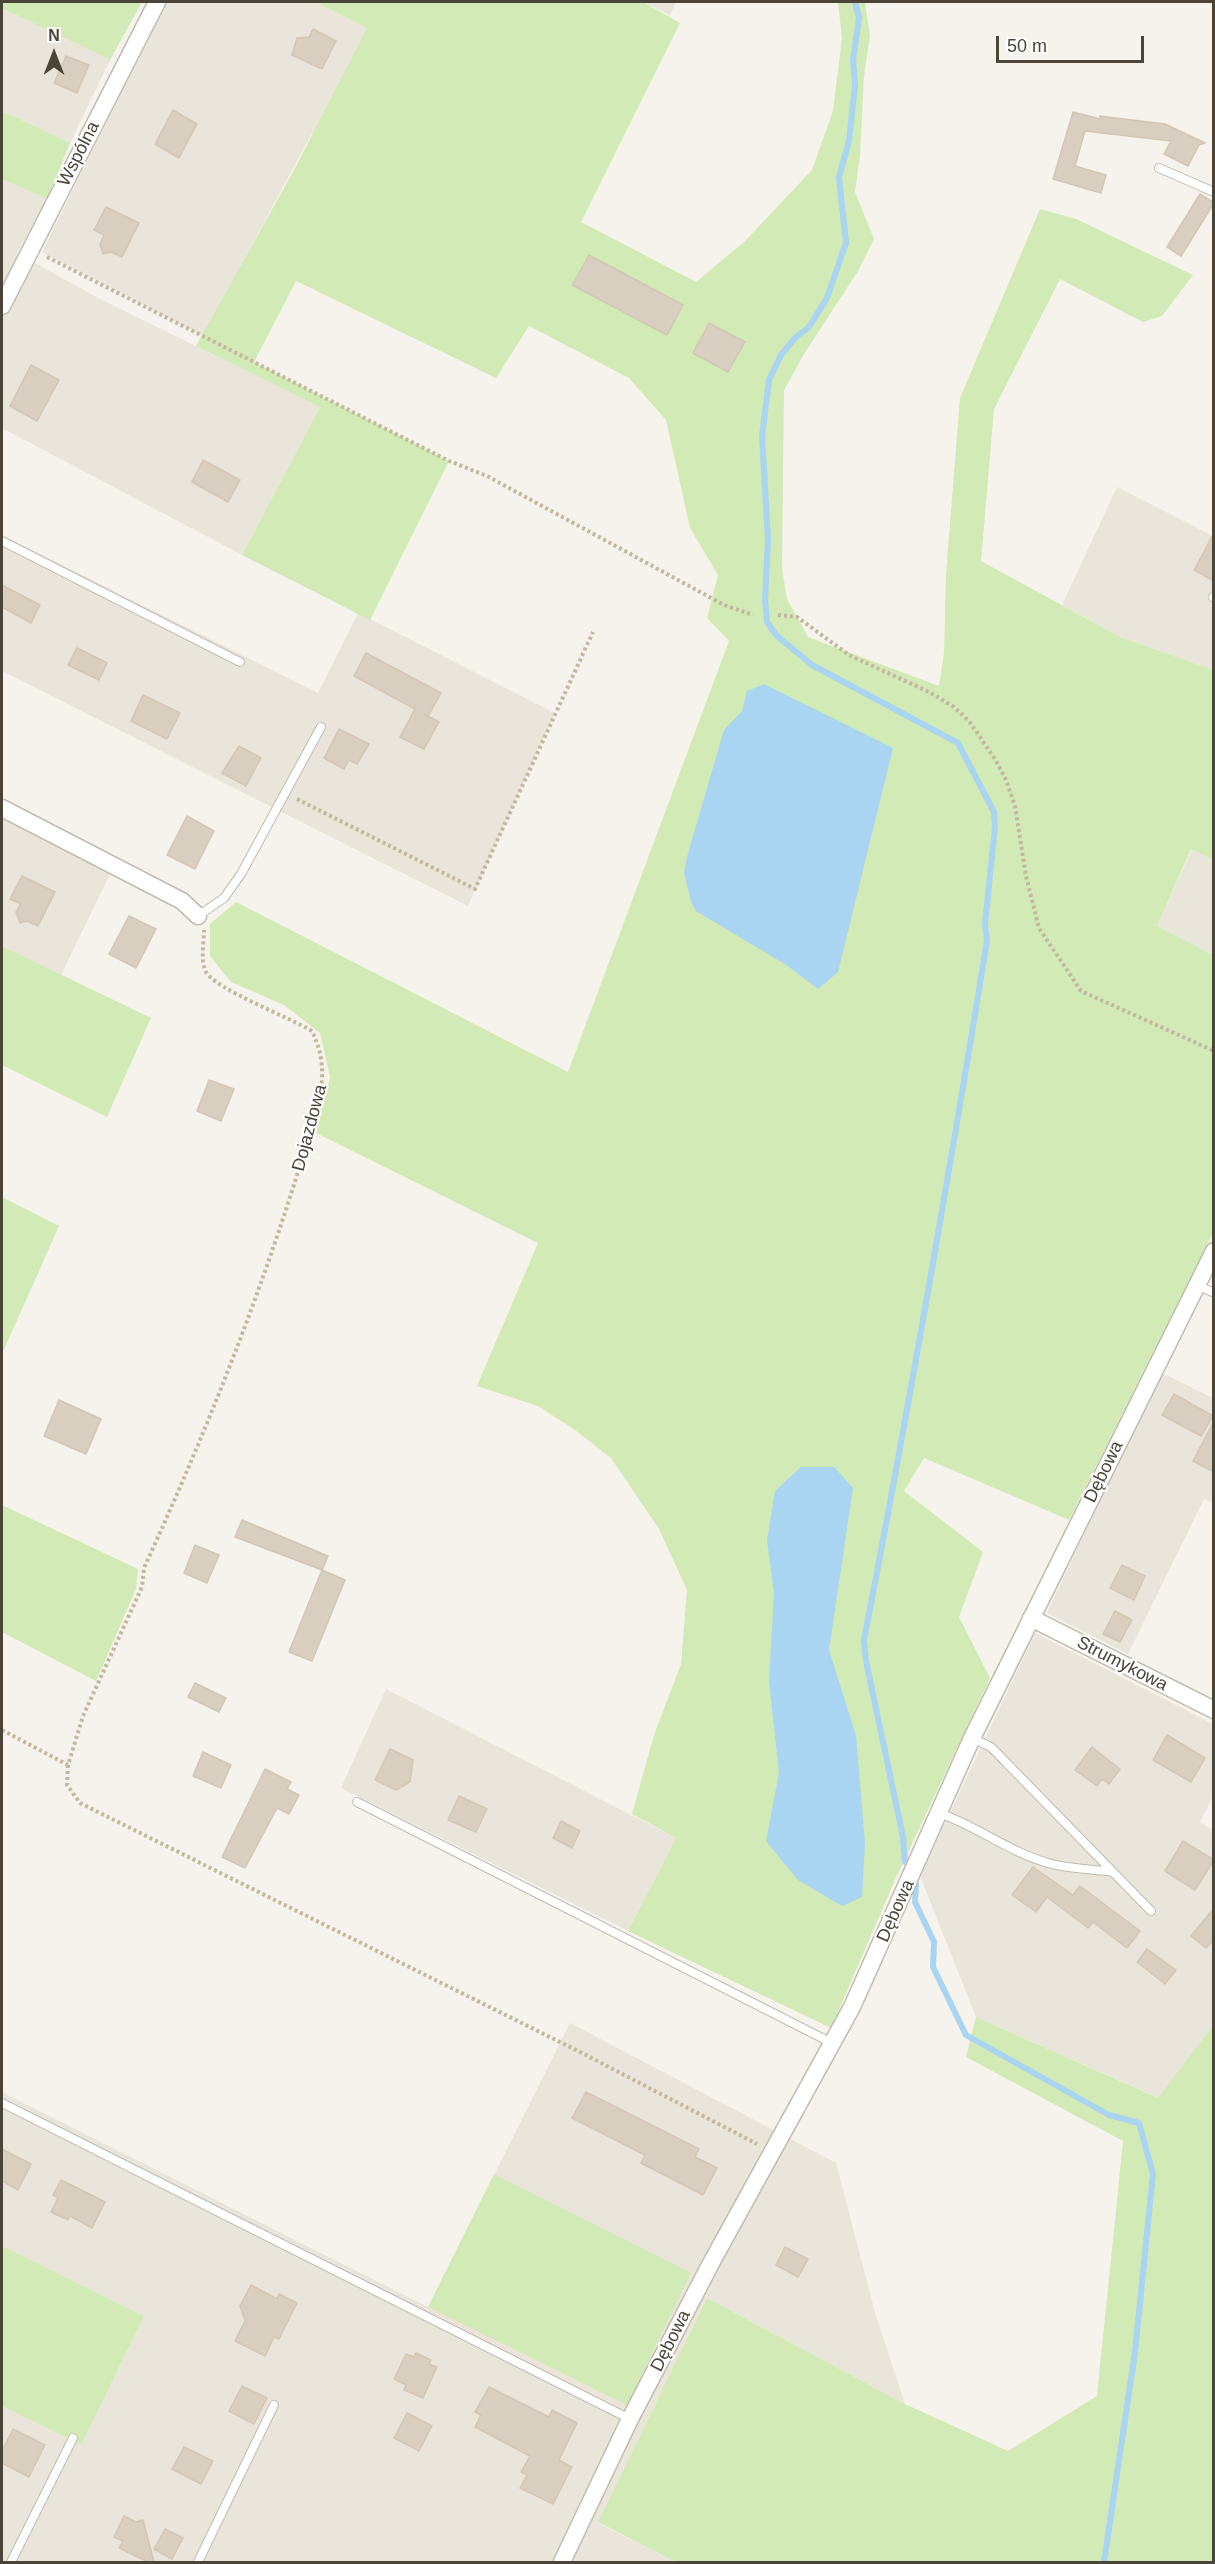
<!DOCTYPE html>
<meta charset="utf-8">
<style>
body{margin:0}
#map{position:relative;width:1215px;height:2564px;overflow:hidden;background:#f6f3ec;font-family:Arial,sans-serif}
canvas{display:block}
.frame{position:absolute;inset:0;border:3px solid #4b4439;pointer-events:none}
.north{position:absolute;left:24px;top:24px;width:60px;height:60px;-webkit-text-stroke:4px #fff;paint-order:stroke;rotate:0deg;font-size:16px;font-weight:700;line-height:24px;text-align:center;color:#4b4439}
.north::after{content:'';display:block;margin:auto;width:21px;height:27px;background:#4b4439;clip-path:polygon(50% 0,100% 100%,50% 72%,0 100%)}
.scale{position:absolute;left:996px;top:36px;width:148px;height:27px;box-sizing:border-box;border:3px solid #4b4439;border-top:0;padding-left:8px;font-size:18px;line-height:21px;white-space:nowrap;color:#4b4439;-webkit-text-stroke:4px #fff;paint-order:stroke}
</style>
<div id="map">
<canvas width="1215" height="2564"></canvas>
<div class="frame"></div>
<div class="north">N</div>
<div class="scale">50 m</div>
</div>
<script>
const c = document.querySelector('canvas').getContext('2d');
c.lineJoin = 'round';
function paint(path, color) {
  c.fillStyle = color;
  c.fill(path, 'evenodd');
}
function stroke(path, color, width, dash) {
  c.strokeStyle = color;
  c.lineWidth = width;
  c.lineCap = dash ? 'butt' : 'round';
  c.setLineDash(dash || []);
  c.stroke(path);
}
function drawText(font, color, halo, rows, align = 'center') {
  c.font = font + ' Arial,sans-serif';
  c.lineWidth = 4.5;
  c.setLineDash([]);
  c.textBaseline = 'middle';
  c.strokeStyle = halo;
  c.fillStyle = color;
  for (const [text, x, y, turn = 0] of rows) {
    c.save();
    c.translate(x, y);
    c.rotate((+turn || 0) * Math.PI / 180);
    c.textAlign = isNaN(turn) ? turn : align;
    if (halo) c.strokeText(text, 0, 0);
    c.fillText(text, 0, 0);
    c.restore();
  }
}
paint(new Path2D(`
 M166 2H315L616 150 581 222 741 306 312 133 203 336 42 252Z
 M643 2H676L670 15Z
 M2 8 110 60 70 143 2 111Z
 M2 179 47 199 17 253 100 299 320 407 242 555 2 428Z
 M1117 487 1213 536V670L1120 637 1062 605Z
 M2 535 318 693 358 613 555 713 468 906 2 671Z
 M2 815 112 870 61 975 2 946Z
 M1192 849 1213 860V955L1157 926Z
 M1160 1372 1213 1398V1503L1204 1499 1128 1654 1047 1613Z
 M1035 1633 1213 1724V1796L1200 1822 1213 1830V2025L1159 2098 976 2017 920 1876Z
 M386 1689 676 1838 628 1931 341 1788Z
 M570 2023 836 2163 876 2316 905 2404 707 2298 598 2523 676 2562H2V2406L81 2445 144 2316 2 2246V2092L428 2307Z`), '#eae5da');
paint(new Path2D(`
 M2 2H142L110 60 2 8Z
 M315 2H643L680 23 581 222 696 282 744 242 812 170 833 111 842 38 838 2H865L870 36 864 76 860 155 855 192 874 239 858 271 804 354 784 390 782 568 787 599 808 637 939 686 944 653 946 574 960 398 1040 209 1076 219 1193 275 1162 316 1143 322 1060 279 994 409 981 561 1120 637 1213 670V860L1191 849 1157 926 1213 955V1233L1069 1520 924 1458 904 1491 983 1552 959 1617 990 1678 895 1880 831 2028 628 1931 676 1838 632 1814 654 1735 681 1664 687 1590 659 1529 611 1458 575 1430 538 1406 477 1386 538 1243 316 1133 330 1077 320 1033 284 1005 231 982 210 956V924L236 902 568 1072 729 641 707 618 718 575 690 528 666 420 629 378 529 326 496 378 296 281 254 362 449 461 370 620 242 555 320 407 196 346 294 170 367 28Z
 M2 111 70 143 47 199 2 179Z
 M2 946 151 1018 107 1117 2 1065Z
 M2 1197 59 1226 2 1354Z
 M2 1505 138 1569 136 1589 96 1681 2 1632Z
 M976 2017 1158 2098 1213 2025V2562H676L598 2522 707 2298 905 2404 1008 2451 1097 2396 1123 2141 966 2057Z
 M494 2174 691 2273 627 2405 428 2307Z
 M2 2246 144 2316 81 2445 2 2406Z`), '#d2eab5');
paint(new Path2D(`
 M764 684 893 748 838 972 818 989 788 966 696 911 691 902 684 873 687 857 724 730 742 711 747 691Z
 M801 1467H834L853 1488 829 1650 856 1736 865 1844 862 1897 842 1906 798 1880 766 1841 779 1773 769 1682 774 1594 767 1540 775 1491Z`), '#a9d4f2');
stroke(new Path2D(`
 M855 2 859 18 853 60 855 85 849 141 839 177 846 243 827 298 809 327 794 339 781 355 769 380 762 436 768 540 765 600 767 622 776 635 812 665 958 743 994 812 995 827 985 924 987 941C949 1175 909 1407 864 1640L866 1661 903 1837 905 1862
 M916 1884 915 1902 934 1942 933 1967 966 2035 1109 2115 1139 2123 1153 2174 1135 2352 1104 2562`), '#a9d4f2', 6);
const building = new Path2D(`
 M313 29 336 41 322 69 292 55 297 38 309 37Z
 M66 56 89 65 77 93 54 83Z
 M173 110 197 124 179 158 155 144Z
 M1073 112 1100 119V116L1165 124 1205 143 1199 145 1188 166 1164 154 1171 141 1085 131 1075 166 1106 175 1101 193 1053 179Z
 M1200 194 1214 203 1181 256 1167 247Z
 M106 207 139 223 122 257 111 252 103 254 100 244 104 235 94 230Z
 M589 255 683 305 667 335 572 285Z
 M709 323 745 342 728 372 693 353Z
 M31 365 59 380 37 421 10 406Z
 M203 460 240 480 228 502 192 482Z
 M1214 533V581L1194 570Z
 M2 585 40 605 31 623 2 607Z
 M77 648 107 663 99 680 68 665Z
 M366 653 441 693 428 716 424 714 439 722 424 749 400 737 415 709 354 676Z
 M143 695 180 713 167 739 131 721Z
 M339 729 369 744 357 764 349 760 344 769 324 758Z
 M239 746 261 758 246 786 222 773Z
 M187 816 214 831 195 869 167 855Z
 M22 876 55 892 38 926 27 921 20 923 16 912 21 904 10 899Z
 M129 916 156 929 136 968 109 954Z
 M209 1080 234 1089 221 1121 197 1111Z
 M1174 1394 1213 1416 1201 1436 1162 1415Z
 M59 1400 101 1419 86 1454 44 1436Z
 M1214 1421V1472L1193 1461Z
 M242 1520 328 1556 322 1570 235 1537Z
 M195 1545 219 1555 207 1583 184 1573Z
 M1122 1565 1145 1576 1134 1600 1110 1588Z
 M322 1570 345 1580 312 1661 289 1652Z
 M1115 1611 1132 1620 1120 1642 1103 1634Z
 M195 1683 226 1698 219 1712 188 1697Z
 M1167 1735 1205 1758 1191 1782 1153 1760Z
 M1092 1747 1120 1769 1109 1784 1102 1779 1097 1786 1075 1770Z
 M390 1749 413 1760 410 1782 396 1790 375 1780Z
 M203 1752 231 1765 221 1788 193 1776Z
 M265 1769 291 1782 287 1789 299 1795 289 1814 277 1808 245 1868 222 1857Z
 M459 1796 487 1809 476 1832 448 1820Z
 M561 1821 580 1831 572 1848 553 1838Z
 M1183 1841 1214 1860 1195 1890 1165 1871Z
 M1033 1867 1073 1895 1080 1886 1140 1931 1127 1948 1093 1922 1088 1928 1047 1897 1036 1912 1012 1895Z
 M1214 1908V1939L1206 1948 1191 1936Z
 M1147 1949 1176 1970 1165 1984 1137 1962Z
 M586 2092 699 2149 695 2157 717 2168 703 2195 641 2163 645 2155 572 2118Z
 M2 2149 31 2164 18 2190 2 2181Z
 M61 2180 105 2202 92 2228 70 2216 68 2220 51 2212 58 2198 53 2195Z
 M785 2247 808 2259 798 2277 776 2265Z
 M251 2285 277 2299 279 2294 297 2303 279 2339 274 2337 265 2356 235 2341 245 2321 240 2306Z
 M416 2353 431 2360 429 2364 437 2367 423 2398 404 2390 406 2385 394 2379 406 2354 414 2357Z
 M242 2386 267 2398 254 2424 229 2411Z
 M489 2387 549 2417 552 2410 577 2423 559 2460 572 2467 553 2504 520 2488 527 2475 521 2472 530 2456 475 2427 481 2415 475 2412Z
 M407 2413 432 2426 419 2451 394 2438Z
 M13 2429 45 2445 29 2477 2 2463V2451Z
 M184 2447 213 2461 201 2484 172 2469Z
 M124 2516 136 2522 143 2520 154 2562H148L119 2548 123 2541 114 2537Z
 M165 2529 183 2538 172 2559 154 2549Z`);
paint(building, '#d8cfc1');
stroke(building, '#d3c7b4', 1.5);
const service = new Path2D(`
 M1159 168 1214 192
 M2 541 240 662
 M1213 597 1214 598
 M198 916 224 898 241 874 321 727
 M1197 1285 1214 1293
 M972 1738 991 1747 1151 1911
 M357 1802 832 2043
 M939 1813C977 1826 1009 1852 1048 1863 1068 1869 1092 1869 1113 1872
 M2 2103 630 2419
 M11 2562 73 2438
 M198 2562 274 2405`);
const minor = new Path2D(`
 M2 306 157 2
 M2 808 182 901 198 916
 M1031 1618 1214 1710
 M562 2562 630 2419 710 2265 852 2007 972 1738 1214 1251`);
stroke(service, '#c2bbae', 10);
stroke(minor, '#c2bbae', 19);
stroke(new Path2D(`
 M47 257 449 461 487 476 724 605 753 615
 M778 615 797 617 849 655 929 692 954 707 969 721 995 759 1006 780 1015 806 1026 876 1039 928 1081 991 1214 1051
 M297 799 475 889 593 632
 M2 1730 68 1765 83 1716 142 1587 144 1568C214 1415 275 1259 320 1097 324 1072 323 1054 312 1031 291 1018 215 989 206 972 200 959 204 944 204 930
 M68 1765 67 1785 80 1803 582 2053 757 2144`), '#c4b79f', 4, [3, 3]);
stroke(service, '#fff', 8);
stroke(minor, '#fff', 16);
drawText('18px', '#4b4439', '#fff', [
 ["Wspólna",79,154,-63],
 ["Dojazdowa",310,1128,-75],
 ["Dębowa",1104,1472,-64],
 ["Strumykowa",1122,1664,27],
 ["Dębowa",896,1911,-66],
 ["Dębowa",671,2341,-63]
]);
</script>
